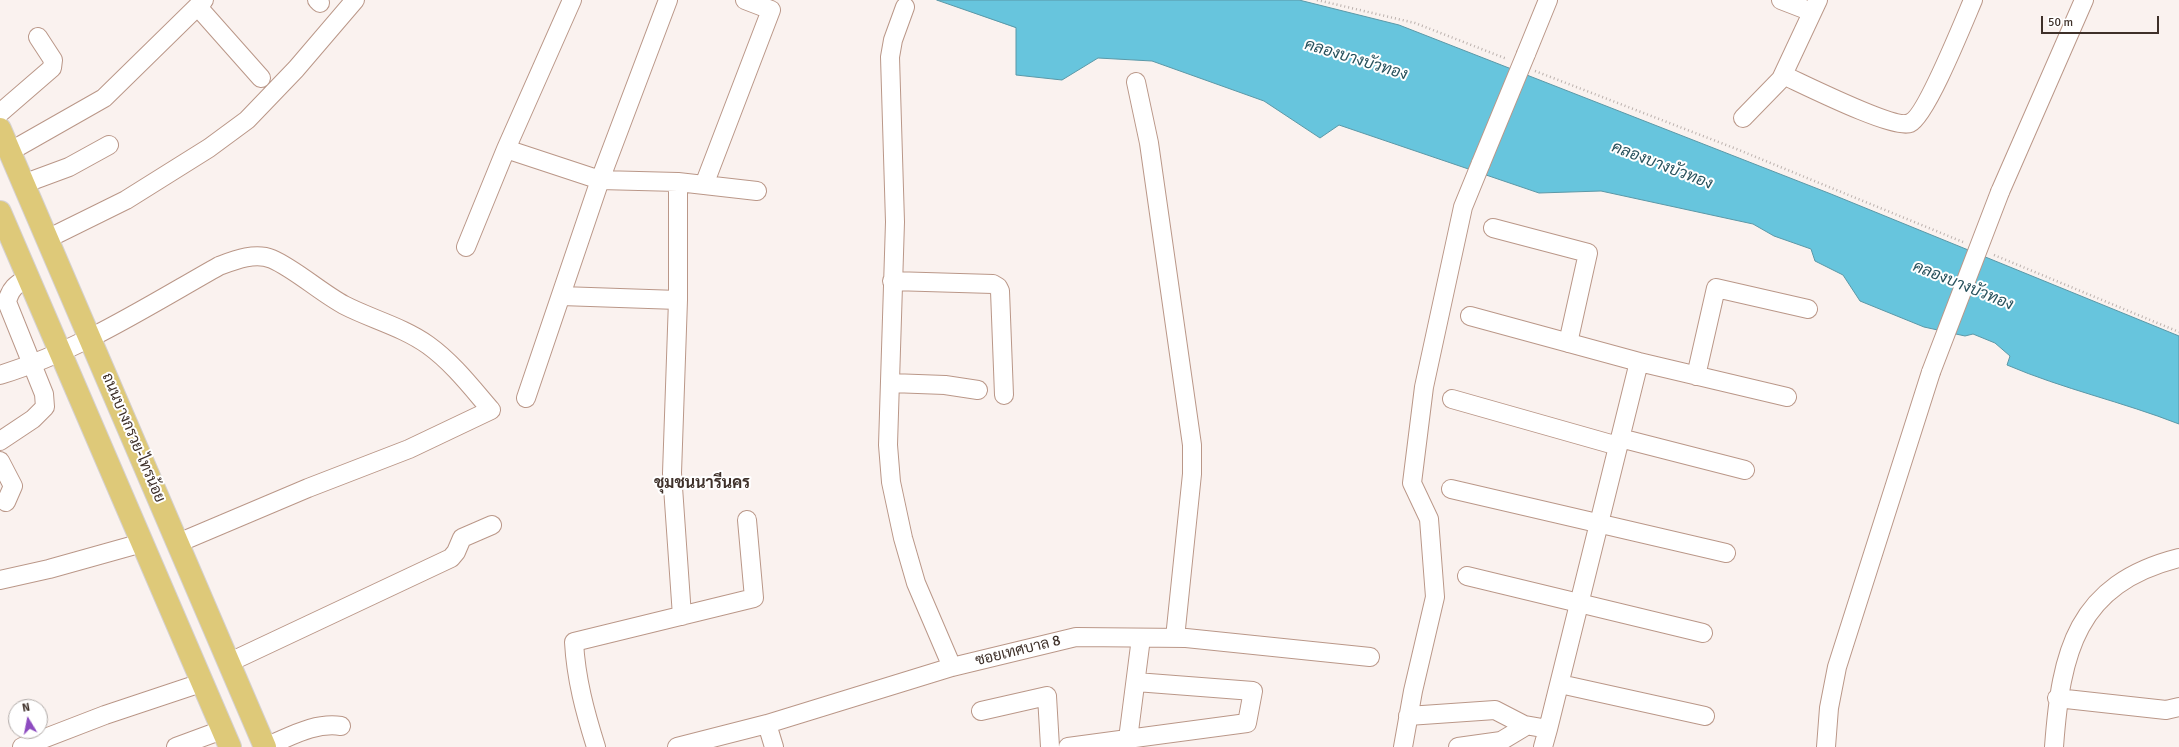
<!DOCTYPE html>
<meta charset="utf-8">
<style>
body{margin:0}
#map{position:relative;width:2179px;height:747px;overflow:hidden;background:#faf2ef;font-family:Signika,sans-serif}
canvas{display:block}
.north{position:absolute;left:8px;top:699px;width:40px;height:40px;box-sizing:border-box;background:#fff;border:1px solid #b2aca9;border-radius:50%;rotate:350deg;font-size:11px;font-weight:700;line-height:16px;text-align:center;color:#3e3029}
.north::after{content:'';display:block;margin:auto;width:14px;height:18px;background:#8d4bc0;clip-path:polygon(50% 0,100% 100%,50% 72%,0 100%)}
.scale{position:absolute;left:2041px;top:16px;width:118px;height:18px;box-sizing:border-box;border:2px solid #3e3029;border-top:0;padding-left:5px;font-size:12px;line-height:14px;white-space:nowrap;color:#3e3029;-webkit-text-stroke:3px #fff;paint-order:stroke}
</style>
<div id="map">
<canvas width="2179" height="747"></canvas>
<div class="north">N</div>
<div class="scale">50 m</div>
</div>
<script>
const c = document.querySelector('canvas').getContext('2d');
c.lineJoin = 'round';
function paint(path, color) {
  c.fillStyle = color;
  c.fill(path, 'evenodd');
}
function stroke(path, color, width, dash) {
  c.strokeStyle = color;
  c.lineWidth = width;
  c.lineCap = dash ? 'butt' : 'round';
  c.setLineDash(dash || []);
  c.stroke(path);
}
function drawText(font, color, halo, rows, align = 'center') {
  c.font = font + ' Signika,Sarabun,sans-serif';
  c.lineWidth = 4;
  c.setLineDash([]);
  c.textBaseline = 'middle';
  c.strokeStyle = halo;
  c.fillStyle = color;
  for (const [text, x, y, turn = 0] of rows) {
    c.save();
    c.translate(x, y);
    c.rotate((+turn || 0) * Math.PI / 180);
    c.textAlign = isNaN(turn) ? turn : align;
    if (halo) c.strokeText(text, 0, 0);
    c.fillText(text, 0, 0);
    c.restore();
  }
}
const water = new Path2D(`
 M937 0H1299L1399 25 1831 194 2179 336V424C2123 402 2063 389 2007 365L2010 356 1995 343 1973 334 1965 336 1924 327 1860 301 1843 275 1815 261 1811 249 1774 236 1753 224 1601 191 1539 193 1339 125 1320 138 1264 101 1152 61 1098 58 1062 80 1016 75V28Z`);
paint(water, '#67c5dd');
stroke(water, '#5b98a7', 1);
const minor = new Path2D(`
 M317 0 320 3
 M1781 0 1812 12
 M198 7 261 78
 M905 7 893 40 890 57 895 222 888 445 891 482 903 538 916 583 952 667
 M1526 54 1548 0
 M1783 75C1803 84 1894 130 1910 123 1926 116 1964 21 1973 0
 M1136 82 1149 143 1192 445V474L1175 638
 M0 113 52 68 53 60 38 37
 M1743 118 1781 79 1818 0
 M506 149 600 180 678 182 757 191
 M9 152 104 98 204 0
 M678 182V300L672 473 682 616
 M23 184 69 167 109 145
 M704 185 771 10 745 0
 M2000 192 2084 0
 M1493 228 1588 253 1568 343
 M47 239 126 200 209 148 247 120 296 69 355 0
 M466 247 506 149 572 0
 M892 281 993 284 998 287 1000 291 1004 395
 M561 296 678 300
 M1470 316 1639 362 1787 397
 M0 375C78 351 148 306 219 266 235 260 255 252 272 259 295 269 320 292 344 305 371 319 403 327 428 345 453 363 472 388 491 410L409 449 308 488 178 543
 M1696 376 1716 288 1808 309
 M891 383 945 385 978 390
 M526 398 600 180 668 0
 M1452 399 1618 446
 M1620 438 1745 470
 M0 441 33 419 45 407 44 394 7 302C10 289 16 284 28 278
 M0 461 13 486 6 502
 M1451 489 1726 553
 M1467 576 1703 633
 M0 580 49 569 142 543
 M230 662 451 558 456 552 462 538 492 525
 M1560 684 1705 716
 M2057 698 2166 710 2179 707
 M981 711 1047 696 1050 747
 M1408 716 1495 710 1526 726 1501 741 1458 747
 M767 724 774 747
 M1525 725 1548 729 1639 362
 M1128 739 1141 638
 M22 747 105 715 201 683
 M176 747 222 730
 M265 747C290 737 314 722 341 726
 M596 747C585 712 576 679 574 642L754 598 747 520
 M677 747 767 724 952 667 1076 637 1186 638 1370 657
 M1068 747 1247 723 1253 691 1136 682
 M1403 747 1413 691 1435 597 1429 519 1412 483 1424 387 1463 207 1481 163
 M1543 747 1548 729
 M1826 747 1829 708 1837 667 1931 372
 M2054 747C2061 652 2076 584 2179 558`);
const major = new Path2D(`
 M0 129 265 747
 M0 212 230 747`);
stroke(minor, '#ba9788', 20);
stroke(major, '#d5d1d0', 24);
stroke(new Path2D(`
 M1317 0 1415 23 1507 59
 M1535 71 1734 148 1963 242
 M1994 255 2179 332`), '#bbb1ad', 2.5, [1, 3]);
stroke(minor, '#fff', 18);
stroke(major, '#dec979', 22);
const minorBridge = new Path2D(`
 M1481 163 1526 54
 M1931 372 2000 192`);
stroke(minorBridge, '#ba9788', 20, []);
stroke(minorBridge, '#fff', 18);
drawText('15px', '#3e3029', '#fff', [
 ["ถนนบางกรวย-ไทรน้อย",133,438,67],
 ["ซอยเทศบาล 8",1018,651,-14]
]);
drawText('italic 16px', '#28525d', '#fff', [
 ["คลองบางบัวทอง",1356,60,17],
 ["คลองบางบัวทอง",1662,166,21],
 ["คลองบางบัวทอง",1963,286,22]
]);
drawText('bold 16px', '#3e3029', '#fff', [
 ["ชุมชนนารีนคร",702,484]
]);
</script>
